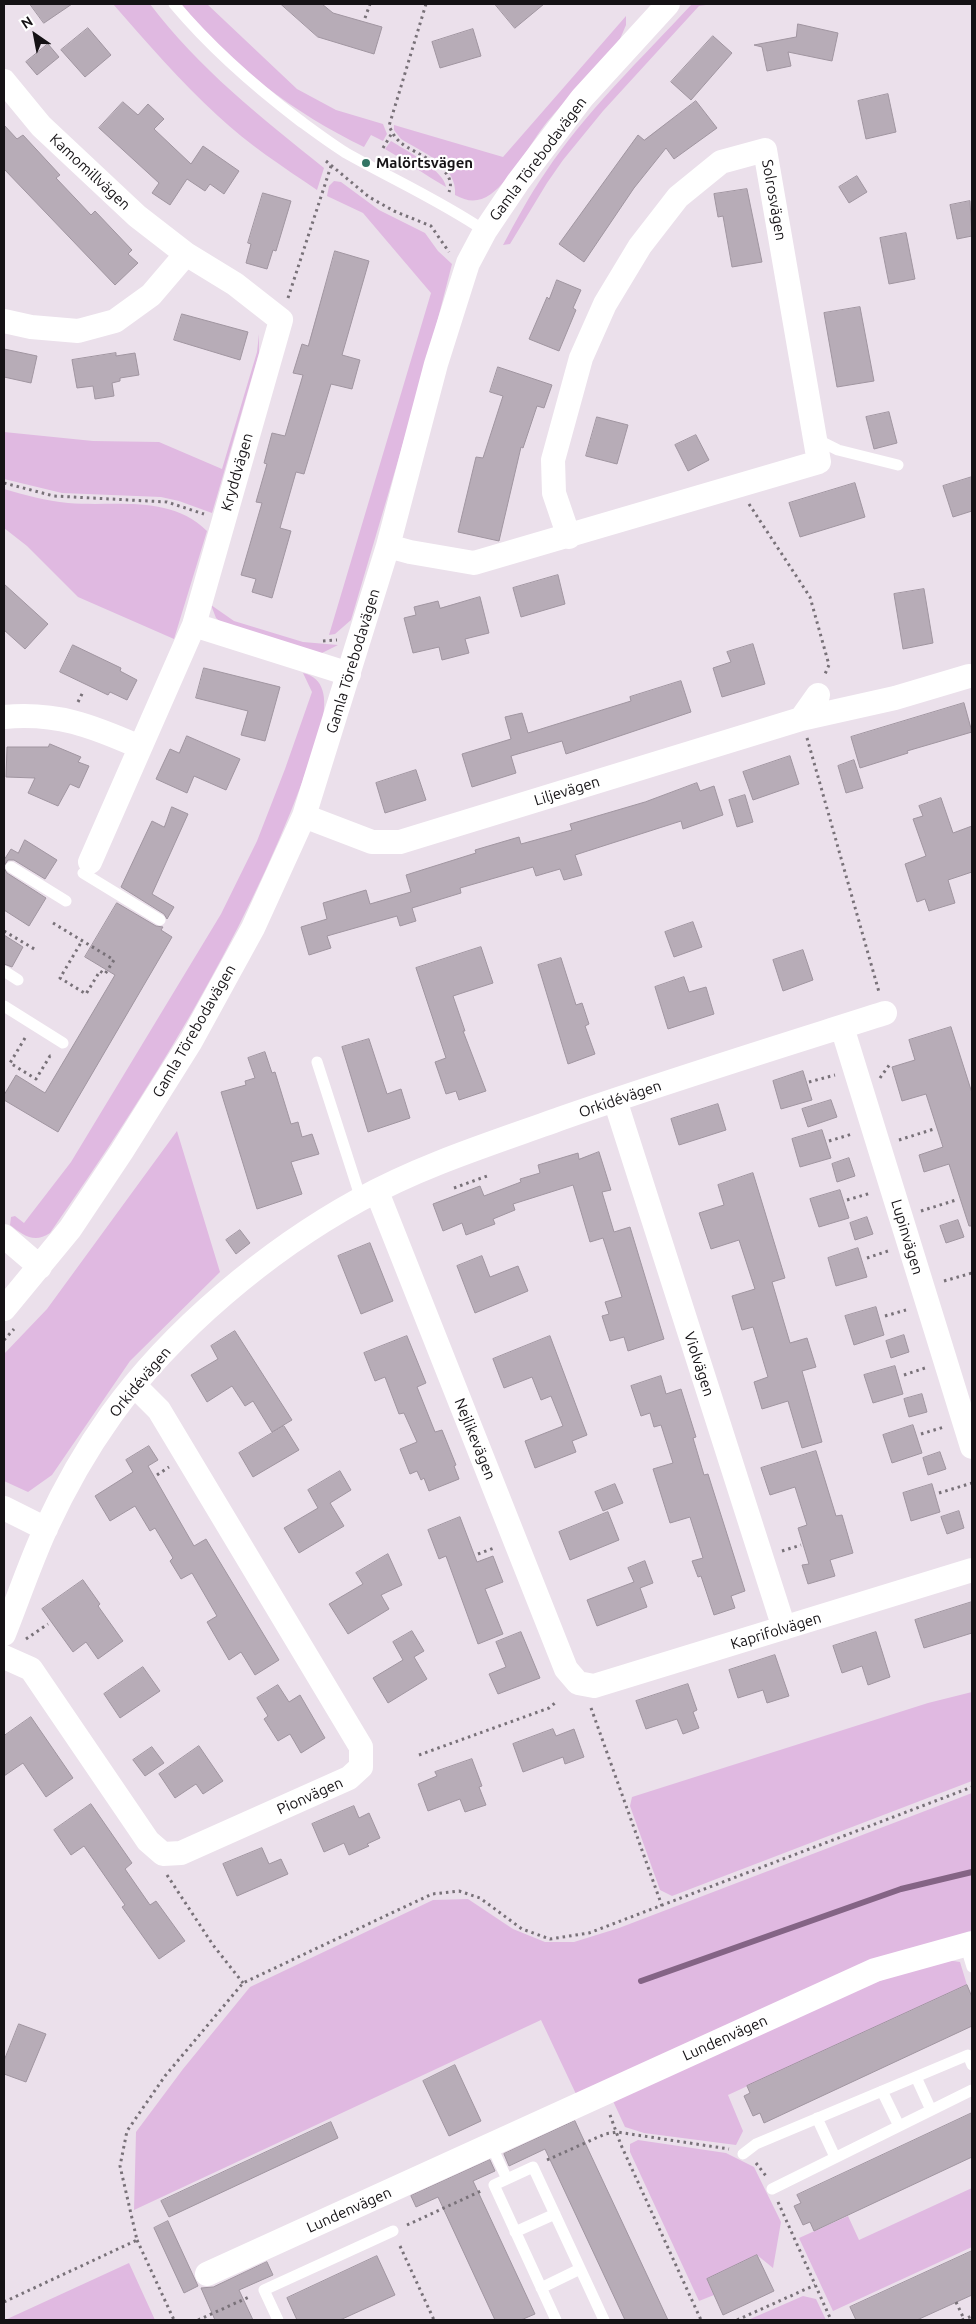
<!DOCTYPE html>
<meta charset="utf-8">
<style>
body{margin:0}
#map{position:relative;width:976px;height:2324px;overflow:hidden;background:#ebe0eb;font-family:Ubuntu,sans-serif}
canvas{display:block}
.frame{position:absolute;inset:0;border:5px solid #151215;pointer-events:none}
.north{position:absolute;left:10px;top:10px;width:50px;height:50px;-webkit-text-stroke:4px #fff;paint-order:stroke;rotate:327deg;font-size:14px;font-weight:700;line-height:20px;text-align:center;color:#151215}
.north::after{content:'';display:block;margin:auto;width:18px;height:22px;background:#151215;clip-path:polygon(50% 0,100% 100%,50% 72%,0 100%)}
</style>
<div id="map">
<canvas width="976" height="2324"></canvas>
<div class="frame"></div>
<div class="north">N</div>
</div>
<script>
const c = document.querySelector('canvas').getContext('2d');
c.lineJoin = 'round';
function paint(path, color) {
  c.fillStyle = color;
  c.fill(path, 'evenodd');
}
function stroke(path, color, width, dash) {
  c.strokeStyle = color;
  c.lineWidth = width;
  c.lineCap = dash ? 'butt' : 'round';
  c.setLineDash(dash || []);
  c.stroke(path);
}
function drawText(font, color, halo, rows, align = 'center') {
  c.font = font + ' Ubuntu,sans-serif';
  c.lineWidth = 4.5;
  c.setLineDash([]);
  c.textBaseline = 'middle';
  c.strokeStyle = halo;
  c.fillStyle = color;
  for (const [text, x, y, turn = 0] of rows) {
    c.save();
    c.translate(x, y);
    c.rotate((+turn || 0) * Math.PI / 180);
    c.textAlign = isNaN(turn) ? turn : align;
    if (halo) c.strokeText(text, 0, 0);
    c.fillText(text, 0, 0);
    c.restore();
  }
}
paint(new Path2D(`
 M113 4H150C198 68 262 118 324 168L317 190C283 167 248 144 218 116 180 81 147 43 113 4Z
 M181 4H207L297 89 336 110 383 124 387 134 383 141 371 135 364 147C294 113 230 65 181 4Z
 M692 4H713L699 6 603 111 563 160 547 183 510 244 503 245C516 221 529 196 545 173 586 111 642 58 692 4Z
 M626 16V25L620 39C597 68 571 94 547 122 531 142 511 180 491 194 478 203 468 202 455 195 458 166 422 152 401 139L394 130V125L503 157Z
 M391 141C405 150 444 170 446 187 425 175 406 161 385 149Z
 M334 181 341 182 379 210 425 233 438 251 452 264 425 369 351 620 335 634 329 635 431 293 363 213 327 196 329 186Z
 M259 334V353L212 513 179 501 161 497 62 493 4 479V432L93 441 159 442 222 469 257 352Z
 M4 489C25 495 46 501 68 503 116 507 169 494 207 531L174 639 78 597 27 546 4 528Z
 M211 605 234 621 303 642 338 645 322 653H314L223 624 216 618Z
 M303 673C346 682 312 755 303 780 242 943 149 1091 50 1233 34 1244 23 1235 10 1225L11 1217 15 1216 24 1223 71 1162 221 914 257 841 285 769 312 692Z
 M177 1131 220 1272 130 1361 52 1475 28 1492 4 1481V1354L47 1309Z
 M972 1692V1781L672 1896 660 1890 630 1806 632 1797 928 1703Z
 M972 1793V1935L576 2094 541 2020 134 2210 136 2132 183 2069 250 1987 433 1900 468 1899 513 1929 545 1942H574L619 1928Z
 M947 1960 960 1962 967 1985 728 2095 743 2131 736 2145 644 2133 625 2127 613 2101C722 2049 830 1991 947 1960Z
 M638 2140 726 2153 754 2167 781 2222 773 2268 757 2255 707 2279 714 2295 699 2301 630 2152V2144Z
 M972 2188V2247L833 2311 799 2238 848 2216 859 2240Z
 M129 2263 155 2320H5Z
 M803 2296 816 2299 826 2320H748Z`), '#e0b9e1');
stroke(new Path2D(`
 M641 1981 901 1889 972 1872`), '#846485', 6);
const building = new Path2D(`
 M30 4H72L44 23Z
 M281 4H322L333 13 382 27 374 54 318 37Z
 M495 4H544L515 28Z
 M798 24 838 33 832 61 788 52 791 66 767 71 762 47 754 45 796 37Z
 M88 28 111 55 85 77 61 50Z
 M473 29 481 56 440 68 432 42Z
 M713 36 732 53 691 100 671 82Z
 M48 44 59 57 37 75 26 62Z
 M888 94 896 132 866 139 858 101Z
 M696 101 717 128 674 159 666 148 634 188 584 262 559 244 638 135 644 140Z
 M123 102 138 115 148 104 164 119 154 129 191 164 203 146 239 171 224 194 210 184 205 191 187 179 170 205 152 193 159 183 99 128Z
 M4 125 17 139 23 135 60 175 56 178 75 198 91 215 95 211 132 250 128 254 138 263 115 285 4 169Z
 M857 176 867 192 849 203 839 187Z
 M747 189 762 262 732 267 723 216 718 217 714 194Z
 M263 193 291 201 276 251 273 250 267 269 246 263 251 244 248 243Z
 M970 201 972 236 957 239 950 205Z
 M906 233 915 279 889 284 880 238Z
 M335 251 369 261 342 355 360 360 352 389 331 384 304 474 296 472 280 528 291 531 272 598 252 592 256 579 241 575 262 503 256 502 267 464 264 463 272 433 285 436 303 375 293 373 302 344 308 346Z
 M557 280 581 290 573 308 576 310 559 351 529 339 547 297 549 299Z
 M860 307 874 381 837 387 824 313Z
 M182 314 248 332 240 360 174 340Z
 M4 349 37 356 31 383 4 377Z
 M116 353V356L135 353 139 375 120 378V381L112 383 114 396 95 399 93 386 77 388 72 360Z
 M498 367 552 385 544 408 537 406 523 448 521 447 499 541 458 532 476 457 483 458 503 396 490 392Z
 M889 412 897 443 874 449 866 417Z
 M597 417 628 425 617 464 586 456Z
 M696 435 709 460 688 471 675 445Z
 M972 477V511L953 517 943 486Z
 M855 483 865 517 800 537 789 503Z
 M558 575 565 604 521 617 513 588Z
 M4 584 48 624 25 649 4 630Z
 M924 589 933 643 903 649 894 594Z
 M480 597 489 633 465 639 469 653 442 660 439 647 413 653 404 618 416 615 414 607 438 601 440 608Z
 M753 644 765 684 722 697 713 668 731 662 727 652Z
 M73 645 121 668 120 671 137 680 127 700 110 692 108 695 60 672Z
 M204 668 280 687 265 741 241 735 248 711 196 698Z
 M681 681 691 712 566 754 562 741 511 756 516 773 472 787 462 754 511 739 505 717 522 713 528 733 631 701 630 697Z
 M964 703 972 732 907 751 908 753 860 768 851 737Z
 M187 736 240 759 226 790 194 776 187 793 156 779 170 749 179 753Z
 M50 744 81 757 78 762 89 766 79 788 70 784 58 806 28 793 35 778 6 777 7 747H48Z
 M790 756 799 784 753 800 743 772Z
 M854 760 863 788 846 793 838 766Z
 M416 770 426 800 385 813 376 783Z
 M697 783 700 791 714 786 723 815 683 829 681 821 575 855 582 875 564 880 560 869 536 876 533 867 460 888 461 893 412 908 416 921 400 926 397 916 327 936 331 948 309 955 301 927 327 919 323 903 366 890 370 904 411 892 406 875 476 853 475 850 519 837 521 844 572 830 570 824 645 802Z
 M745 795 753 822 737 827 729 800Z
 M941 798 953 833 972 826V872L948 880 955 903 929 911 925 899 917 902 905 864 926 856 913 819 923 816 919 806Z
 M172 807 188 814 152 894 174 907 167 919 164 914 121 887 152 821 164 827Z
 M25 840 57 860 45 879 14 860H8L4 866V860L11 849 18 853Z
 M4 868 7 873 46 898 29 926 4 910Z
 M117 903 156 926 163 927 161 930 172 937 58 1132 4 1100V1095L16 1075 45 1093 115 975 85 957Z
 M693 922 702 947 674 957 665 932Z
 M4 935 23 947 12 967 4 964Z
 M481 947 493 983 453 996 465 1031H463L486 1091 459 1100 456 1091 446 1094 435 1062 446 1058 416 968Z
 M803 950 813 980 783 991 773 960Z
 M561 958 576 1005 582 1003 589 1024 585 1026 595 1054 568 1064 538 965Z
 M684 977 689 992 706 987 714 1014 668 1029 655 987Z
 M951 1027 972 1093V1226H969L949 1164 924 1172 919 1155 943 1147 926 1094 902 1101 892 1067 915 1060 909 1040Z
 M369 1039 387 1094 401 1089 410 1118 368 1132 342 1047Z
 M265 1052 272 1073 275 1072 291 1124 298 1122 302 1137 312 1134 319 1154 291 1162 302 1194 257 1209 221 1092 246 1085 245 1081 255 1078 248 1058Z
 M803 1071 812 1100 781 1109 773 1081Z
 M831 1100 837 1117 808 1127 802 1109Z
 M718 1104 726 1130 679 1145 671 1119Z
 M822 1130 831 1158 800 1167 792 1139Z
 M599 1152 611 1190 602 1192 614 1232 630 1227 664 1339 628 1351 624 1337 610 1341 602 1316 609 1314 605 1302 622 1297 603 1238 590 1242 573 1185 513 1204 515 1210 493 1219 495 1224 466 1235 462 1223 443 1231 433 1204 480 1186 484 1196 521 1182 520 1179 540 1173 538 1165 578 1153 579 1159Z
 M849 1158 855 1176 837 1182 832 1164Z
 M753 1173 785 1278 772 1282 790 1343 807 1338 816 1367 802 1371 822 1442 802 1448 788 1401 762 1409 754 1382 768 1377 753 1327 742 1330 732 1296 755 1289 739 1240 711 1249 699 1213 724 1205 718 1185Z
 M840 1190 849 1218 819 1227 810 1199Z
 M867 1217 873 1234 855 1240 850 1223Z
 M958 1220 964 1237 946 1243 940 1226Z
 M240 1230 250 1243 236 1254 226 1240Z
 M370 1243 393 1301 361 1314 338 1256Z
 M858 1248 867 1277 836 1286 828 1258Z
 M482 1256 490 1277 518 1266 528 1291 475 1313 457 1266Z
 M876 1307 884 1335 854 1345 845 1316Z
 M235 1331 292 1420 272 1432 253 1401 245 1406 232 1386 207 1402 191 1375 218 1359 211 1346Z
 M904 1335 909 1352 891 1358 886 1341Z
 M407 1336 426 1383 417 1387 435 1432 442 1430 456 1465 454 1466 459 1479 429 1491 424 1478 421 1480 417 1471 410 1474 400 1449 417 1442 404 1413 399 1414 385 1377 375 1381 364 1353Z
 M550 1336 587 1435 572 1441 576 1452 535 1468 525 1441 563 1426 551 1396 541 1400 532 1377 504 1388 493 1359Z
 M895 1366 903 1394 873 1403 864 1375Z
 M661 1376 666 1394 681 1389 696 1437 693 1438 704 1475 708 1474 745 1591 731 1596 735 1608 714 1615 701 1576 698 1577 692 1561 703 1558 690 1517 670 1523 653 1469 673 1463 661 1425 654 1427 650 1413 641 1416 631 1386Z
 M922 1394 927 1412 909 1417 904 1399Z
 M913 1425 922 1453 892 1463 883 1435Z
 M284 1426 299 1450 253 1477 239 1453Z
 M149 1446 158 1460 148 1466 194 1546 206 1539 279 1660 255 1675 241 1652 229 1660 207 1622 217 1616 192 1573 181 1579 170 1561 173 1558 155 1528 150 1531 135 1506 110 1521 95 1496 133 1472 126 1460Z
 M816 1451 836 1516 842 1515 853 1553 830 1560 835 1576 808 1584 802 1565 809 1564 798 1528 807 1525 795 1487 770 1495 761 1468Z
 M940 1452 946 1469 928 1475 923 1458Z
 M340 1471 351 1490 330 1503 344 1526 299 1553 284 1528 318 1508 308 1490Z
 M615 1484 623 1503 603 1511 595 1492Z
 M932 1484 940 1512 911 1521 903 1493Z
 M959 1511 964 1528 947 1534 941 1517Z
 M608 1512 619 1540 570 1560 559 1532Z
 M460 1517 477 1562 493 1556 503 1582 485 1589 503 1634 478 1644 446 1556 439 1559 428 1530Z
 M388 1554 402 1585 381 1595 389 1609 348 1634 329 1604 363 1584 356 1573Z
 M645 1561 653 1583 640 1588 647 1607 597 1626 587 1600 634 1582 628 1568Z
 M83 1580 100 1604 98 1606 123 1641 98 1659 86 1642 73 1652 42 1609Z
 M972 1602V1633L924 1648 915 1620Z
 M412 1631 424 1651 414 1657 427 1679 388 1703 373 1678 403 1660 393 1642Z
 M521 1632 540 1678 498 1694 489 1674 506 1667 496 1642Z
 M876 1632 890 1677 868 1685 862 1666 842 1673 833 1646Z
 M775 1655 789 1696 767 1703 763 1690 738 1698 729 1670Z
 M143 1667 160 1691 120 1718 104 1694Z
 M688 1684 697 1710 693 1712 699 1728 683 1734 677 1719 646 1729 636 1701Z
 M278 1685 289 1702 300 1695 325 1738 301 1753 290 1734 278 1741 264 1719 268 1716 257 1698Z
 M31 1717 73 1778 46 1797 23 1763 4 1776V1736Z
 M553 1729 556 1736 574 1729 584 1757 565 1764 563 1757 523 1772 513 1744Z
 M199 1746 223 1781 203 1794 196 1784 175 1798 159 1774Z
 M152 1747 164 1763 145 1776 133 1760Z
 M472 1759 482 1786 479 1787 486 1805 465 1812 460 1799 428 1811 418 1784 437 1776 435 1772Z
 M91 1804 132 1863 125 1869 150 1905 156 1901 185 1941 159 1959 122 1907 125 1905 84 1846 71 1855 54 1830Z
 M354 1806 359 1818 369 1813 380 1838 367 1844 369 1846 349 1855 344 1843 324 1852 312 1824Z
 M262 1848 269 1864 281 1859 288 1874 237 1896 223 1864Z
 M967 1985 972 1997V2026L764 2123 760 2113 753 2116 744 2096 750 2093 747 2086Z
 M19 2024 46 2034 26 2082 4 2074V2061Z
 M455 2065 481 2121 449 2136 423 2081Z
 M972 2113V2157L814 2231 810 2222 803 2225 794 2206 801 2203 797 2195Z
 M575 2121 580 2132 668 2320H625L545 2149 509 2166 504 2154Z
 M331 2122 338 2138 169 2217 161 2201Z
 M490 2160 495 2171 473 2181 535 2314 521 2320H495L438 2197 416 2207 411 2196Z
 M168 2221 198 2286 184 2293 154 2228Z
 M972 2251V2295L917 2320H856L850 2307Z
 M757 2255 774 2291 723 2315 707 2279Z
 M377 2256 395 2295 340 2320H297L287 2298Z
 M267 2262 273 2275 239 2290 253 2320H215L201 2288 213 2287Z`);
paint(building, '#b7acb7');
stroke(building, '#a095a0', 1);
stroke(new Path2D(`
 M426 4 389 126C392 132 395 138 400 142 415 155 459 167 449 192
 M365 18 370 4
 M383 148 392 133
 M326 161 369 197 394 211 431 226 449 252
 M288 298 331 166
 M4 483 54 496 167 502 204 514
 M749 504 810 597 829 665 825 674
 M323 641 337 640
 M78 702 83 692
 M807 738 879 992
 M53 923 114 960 105 974 100 971 86 994 60 978 82 941
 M4 931 36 950
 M25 1038 10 1063 36 1079 50 1056 53 1057
 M880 1078 890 1064
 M809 1082 835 1075
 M899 1140 934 1129
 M829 1141 852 1134
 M454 1188 487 1176
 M847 1200 871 1193
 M921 1211 956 1200
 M867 1258 888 1251
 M944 1281 972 1273
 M885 1316 906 1310
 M4 1340 14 1329
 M904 1375 925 1368
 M921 1434 944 1427
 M157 1475 169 1467
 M939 1493 972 1483
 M782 1551 801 1545
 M478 1554 494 1548
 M26 1639 48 1624
 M591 1708 662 1906
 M419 1755 549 1708 555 1703
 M167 1875 213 1945 243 1983
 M610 2115 621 2145 701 2320
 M547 2160 605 2134 617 2132 729 2149
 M756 2163 766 2176
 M778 2202 831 2320
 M407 2225 481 2191
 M137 2240 174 2320
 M400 2246 434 2320
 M4 2302 137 2240 120 2166 127 2131 165 2076 243 1983 432 1894 459 1891 480 1898 522 1929 550 1939 589 1933 972 1787
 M956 2302 964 2319
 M198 2320 249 2297
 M737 2320 815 2285
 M962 2320 972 2316`), '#787178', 3, [2.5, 4]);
stroke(new Path2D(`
 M174 4C211 48 253 85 299 120 314 131 330 143 346 153 392 179 441 201 485 231
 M816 439 838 450 898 465
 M11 867 66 901
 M83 873 160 920
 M4 971 18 980
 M4 1006 63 1043
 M317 1062 361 1199
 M965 1944 972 1967
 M916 2077 931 2110
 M882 2091 899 2126
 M817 2118 835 2157
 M491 2145 507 2179
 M743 2154 756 2144 968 2055 972 2065
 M772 2189 972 2090
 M515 2232 555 2214
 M541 2288 580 2269
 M278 2320 264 2290 393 2231
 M556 2320 494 2185 533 2167 604 2320`), '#fff', 11);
stroke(new Path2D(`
 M4 81 41 126 137 216 186 254 235 284 281 320 194 625 90 862
 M4 321 31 327 78 331 115 321 151 295 186 254
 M388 546 410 552 474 563 819 462 765 150 721 162 678 197 640 246 605 304 581 358 553 460 554 493 569 537
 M194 625 349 674
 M4 717C57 712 92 726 140 747
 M801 719 895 698 969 676
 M304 816 372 842H400L801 719 818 695
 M842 1027 972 1447
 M615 1100 784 1628
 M377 1192 566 1669 578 1683 594 1686 972 1570
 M4 1236 40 1267
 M4 1309 70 1229 122 1151 191 1041 253 928 304 816 388 546 436 364 468 263 485 231 518 182 582 98 668 4
 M4 1508 46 1529
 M4 1634C18 1599 30 1563 46 1528 64 1489 86 1450 111 1415 172 1330 268 1250 359 1200 424 1164 496 1142 565 1117 671 1080 778 1047 885 1013
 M4 1657 31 1669 148 1841 163 1854 181 1853 349 1778 361 1767V1747L159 1410 135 1386
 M207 2274 875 1970 972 1943`), '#fff', 24);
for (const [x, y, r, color] of [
 [366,163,5,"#327464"]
]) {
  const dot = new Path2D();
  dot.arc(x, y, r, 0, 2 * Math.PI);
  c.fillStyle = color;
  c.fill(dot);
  stroke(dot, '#fff', 2);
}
drawText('15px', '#151215', '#fff', [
 ["Gamla Törebodavägen",538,159,-53],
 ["Kamomillvägen",90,172,43],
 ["Solrosvägen",774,200,80],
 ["Kryddvägen",237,472,-74],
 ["Gamla Törebodavägen",353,661,-73],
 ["Liljevägen",567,791,-17],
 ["Gamla Törebodavägen",194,1031,-60],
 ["Orkidévägen",620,1099,-19],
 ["Lupinvägen",907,1237,73],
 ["Violvägen",699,1364,72],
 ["Orkidévägen",140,1382,-50],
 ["Nejlikevägen",475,1439,68],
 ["Kaprifolvägen",776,1631,-17],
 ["Pionvägen",310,1796,-24],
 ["Lundenvägen",725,2038,-24],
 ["Lundenvägen",349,2210,-24]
]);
drawText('bold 15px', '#151215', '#fff', [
 ["Malörtsvägen",376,163]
], 'left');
</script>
